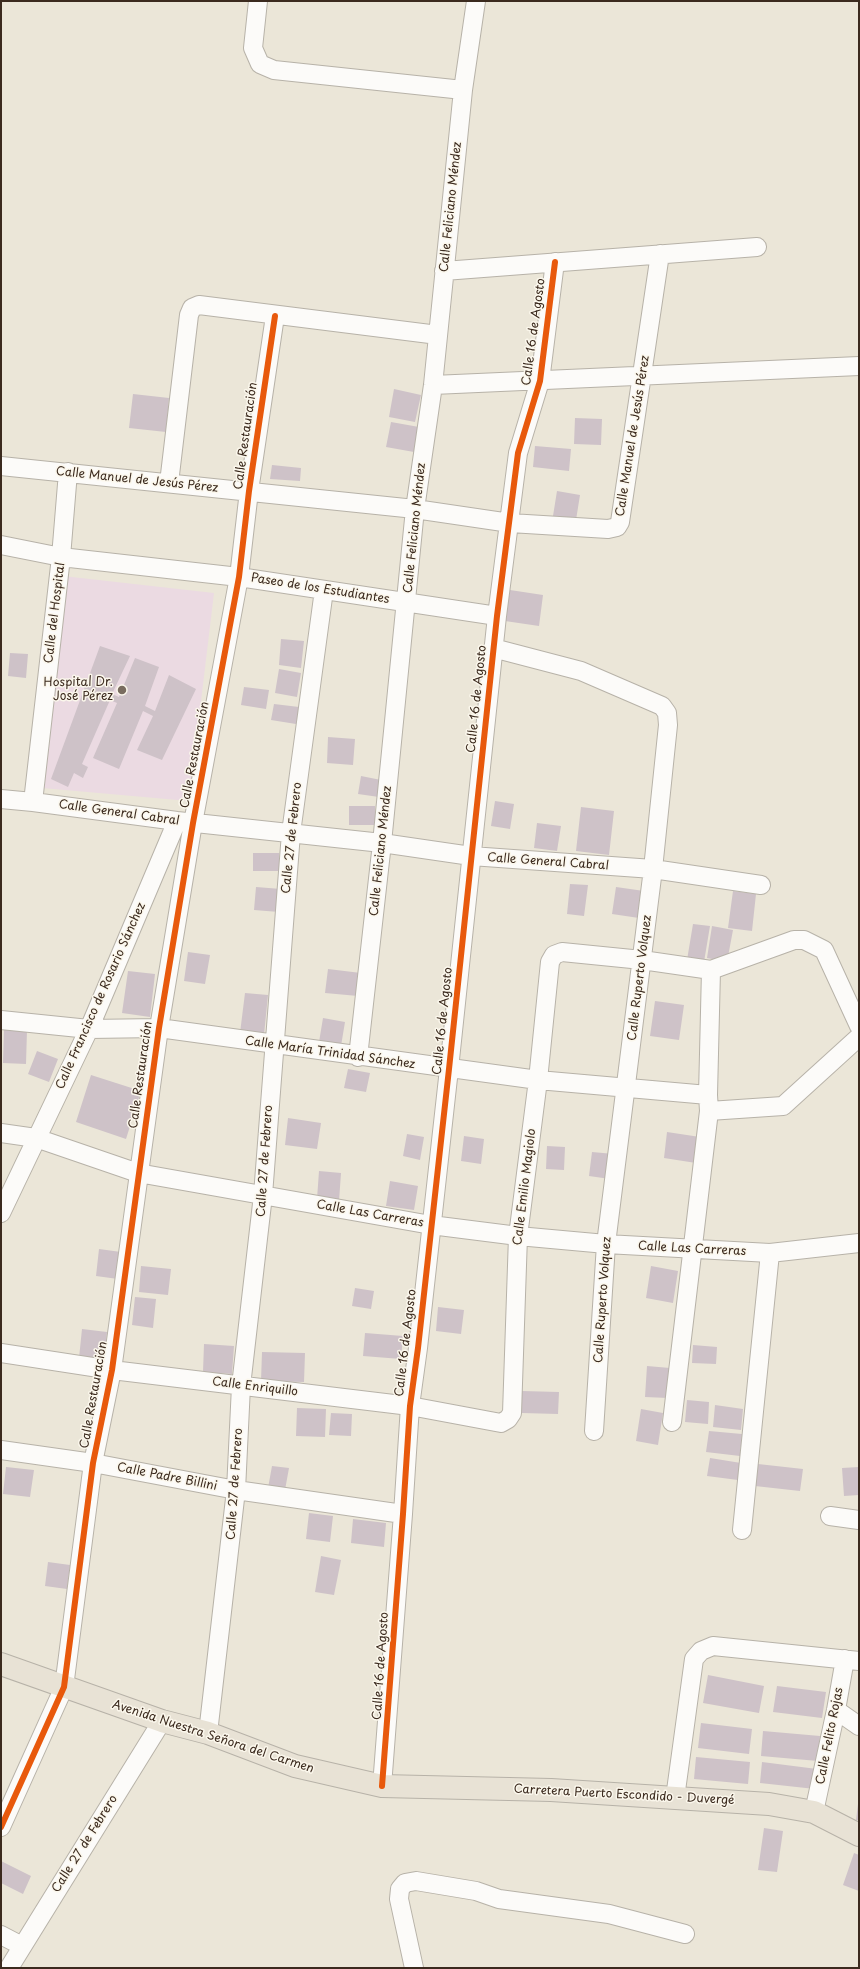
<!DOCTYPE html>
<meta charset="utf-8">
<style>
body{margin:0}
#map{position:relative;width:860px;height:1969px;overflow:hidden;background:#ebe6d8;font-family:"Playpen Sans",sans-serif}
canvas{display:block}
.frame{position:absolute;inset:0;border:2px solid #3b2a1e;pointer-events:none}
</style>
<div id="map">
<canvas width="860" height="1969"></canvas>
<div class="frame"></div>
</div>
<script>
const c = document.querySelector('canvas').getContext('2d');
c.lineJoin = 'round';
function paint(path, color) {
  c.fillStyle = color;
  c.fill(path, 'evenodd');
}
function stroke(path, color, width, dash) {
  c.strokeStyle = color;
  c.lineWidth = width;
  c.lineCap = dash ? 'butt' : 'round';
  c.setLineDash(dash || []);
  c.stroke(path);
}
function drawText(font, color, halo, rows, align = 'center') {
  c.font = font + ' "Playpen Sans",sans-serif';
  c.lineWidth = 3;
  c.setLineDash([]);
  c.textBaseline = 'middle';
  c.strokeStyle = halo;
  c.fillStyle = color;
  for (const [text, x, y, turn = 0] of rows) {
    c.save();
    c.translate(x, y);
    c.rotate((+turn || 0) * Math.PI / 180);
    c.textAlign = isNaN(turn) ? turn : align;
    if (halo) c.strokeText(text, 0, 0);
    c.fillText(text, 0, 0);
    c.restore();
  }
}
paint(new Path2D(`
 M54 575 214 593 189 801 31 787Z`), '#ebdae2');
paint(new Path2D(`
 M394 389 421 395 415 422 389 417Z
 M133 394 169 398 166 432 129 428Z
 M575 418 602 419 601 445 574 444Z
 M391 422 419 427 414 452 386 447Z
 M535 446 571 449 569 471 533 467Z
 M272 465 301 468 300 481 270 479Z
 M557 491 580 495 576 520 553 516Z
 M510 590 543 595 539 626 505 621Z
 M281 639 304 641 301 668 279 665Z
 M100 646 130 656 112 694 119 697 135 658 159 667 145 706 155 711 169 675 196 689 162 760 137 750 153 716 143 711 119 769 93 758 117 703 110 700 82 764 88 767 83 778 74 773 68 787 51 779Z
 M10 653 28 654 26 678 8 676Z
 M279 669 301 673 297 697 275 693Z
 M244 687 269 690 266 709 241 705Z
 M274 704 299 707 296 724 271 720Z
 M328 737 355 739 353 765 327 763Z
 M361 776 381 780 379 797 358 794Z
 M495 801 514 804 510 829 491 826Z
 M349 806H375V825H349Z
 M581 807 614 811 609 855 576 851Z
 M537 823 561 826 557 851 534 848Z
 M253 853H279V871H253Z
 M570 884 588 885 584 916 567 914Z
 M256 887 281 889 279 912 254 910Z
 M616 887 644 891 639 918 612 914Z
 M733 891 756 894 752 931 728 928Z
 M693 924 710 926 704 962 687 960Z
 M712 926 733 930 727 962 707 958Z
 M188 952 210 955 205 984 184 981Z
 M328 969 361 973 358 996 325 993Z
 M128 971 155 974 150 1017 122 1013Z
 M245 993 268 995 264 1035 240 1033Z
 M655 1001 684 1005 679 1040 650 1036Z
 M323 1018 345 1022 341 1046 319 1042Z
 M4 1029 27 1030 26 1064 3 1063Z
 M37 1051 58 1059 49 1082 28 1074Z
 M348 1069 370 1073 366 1092 344 1088Z
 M91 1075 141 1091 126 1139 76 1122Z
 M288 1118 321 1123 317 1149 285 1145Z
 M667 1132 700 1137 696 1163 664 1158Z
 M407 1134 424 1137 420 1160 403 1156Z
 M464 1136 484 1139 481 1164 461 1161Z
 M547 1146 565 1147 564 1170 546 1169Z
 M592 1152 614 1154 610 1179 589 1176Z
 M319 1171 341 1173 339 1201 317 1199Z
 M390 1181 418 1186 414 1210 386 1206Z
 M99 1249 121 1252 118 1279 96 1276Z
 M141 1266 171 1269 168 1295 139 1292Z
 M651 1266 678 1271 673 1303 646 1298Z
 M355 1288 374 1291 371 1309 352 1306Z
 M135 1297 156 1299 153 1328 132 1325Z
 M438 1307 464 1310 461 1334 436 1331Z
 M82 1329 107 1332 104 1361 79 1358Z
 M365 1333 403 1336 401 1359 363 1356Z
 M204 1344 234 1346 232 1374 203 1372Z
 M693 1345 717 1347 716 1364 692 1363Z
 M262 1352 305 1353 304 1382 261 1381Z
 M647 1366 670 1368 668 1398 645 1397Z
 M522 1391 559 1392 558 1414 522 1413Z
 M687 1400 709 1402 708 1424 685 1422Z
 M715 1405 743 1409 741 1430 713 1427Z
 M297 1408 326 1409 325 1437 296 1436Z
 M641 1409 663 1413 658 1445 636 1441Z
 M331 1413 352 1414 351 1436 329 1435Z
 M709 1431 742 1434 740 1456 706 1452Z
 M710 1458 741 1463 738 1480 707 1476Z
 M758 1464 803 1469 800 1491 755 1486Z
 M272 1466 289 1468 285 1490 268 1488Z
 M6 1467 34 1470 30 1497 3 1494Z
 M859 1467V1495L844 1496 842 1468Z
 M309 1513 333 1516 330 1542 306 1539Z
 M353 1519 386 1523 384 1547 351 1543Z
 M321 1556 341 1560 334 1595 315 1592Z
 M48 1562 70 1565 67 1589 45 1586Z
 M708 1675 764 1686 759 1713 703 1703Z
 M777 1686 826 1692 822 1718 773 1712Z
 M701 1723 752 1729 749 1754 698 1748Z
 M763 1731 820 1736 818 1761 761 1756Z
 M696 1757 750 1762 748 1784 694 1779Z
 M762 1762 817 1769 815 1789 760 1783Z
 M858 1804H859V1820H856Z
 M764 1828 783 1831 777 1872 758 1870Z
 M854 1853 859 1855V1891L843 1885Z
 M1 1861 31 1876 23 1894 1 1883Z`), '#cec2c8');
const minor = new Path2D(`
 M258 1 253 48 260 64 274 70 463 90
 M444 271 757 247
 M433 385 859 366
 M1 466 415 509 510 523 608 529 617 527 620 522 660 254
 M169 483 189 315 192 308 199 305 438 335
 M1 545 61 557 239 577 497 616
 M493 648 581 671 662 706 667 713 668 725 653 869 606 1244 594 1431
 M1 799 33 802 177 821 382 843 471 856 653 869 761 885
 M33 802 61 557 68 472
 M1 1020 89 1029 159 1028 538 1080 708 1095
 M358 1057 382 843 415 509 433 385 463 90 476 1
 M709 1111 783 1106 859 1037
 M1 1133 36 1138 138 1173 431 1225 518 1236 606 1244 770 1253 859 1243
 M1 1213 89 1029 177 821
 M1 1353 112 1370 410 1406 501 1423 508 1419 512 1413 518 1236 538 1080 550 962 554 955 562 952 642 960 711 970 794 940H804L824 950 859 1026
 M672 1422 709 1111 708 1095 711 970
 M1 1450 93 1463 236 1490 403 1514
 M830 1516 859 1520
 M742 1530 770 1253
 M836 1710 859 1726
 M208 1733 236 1490 241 1386 263 1195 291 833 324 590
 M382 1786 403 1514 410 1406 418 1348 449 1069 497 616 518 453 540 381 555 262
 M675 1798 694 1659 701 1651 713 1646 859 1661
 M814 1812 836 1710 845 1659
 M1 1827 64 1687 93 1463 112 1370 159 1028 193 823 239 577 249 491 275 316
 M1 1935 22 1946
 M9 1968 162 1721
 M414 1968 399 1899 400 1889 405 1883 416 1881 476 1891 499 1899 609 1914 685 1934`);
const major = new Path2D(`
 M1 1664 162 1721 208 1733 295 1766 382 1786 551 1790 769 1804 814 1812 859 1835`);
stroke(minor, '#b7b2a8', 20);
stroke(major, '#b7b2a8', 24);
stroke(minor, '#fcfbf9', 18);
stroke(major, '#e8e2d5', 22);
stroke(new Path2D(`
 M382 1786 403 1514 410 1406 418 1348 449 1069 497 616 518 453 540 381 555 262
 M1 1827 64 1687 93 1463 112 1370 159 1028 193 823 239 577 249 491 275 316`), '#e8590c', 6);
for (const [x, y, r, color] of [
 [122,690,5,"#796c5f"]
]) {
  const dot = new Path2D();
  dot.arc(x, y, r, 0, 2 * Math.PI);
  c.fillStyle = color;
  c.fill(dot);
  stroke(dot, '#fbf7ec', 1.5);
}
drawText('12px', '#3b2a1e', '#fbf7ec', [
 ["Calle Feliciano Méndez",451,207,-84],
 ["Calle 16 de Agosto",534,332,-82],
 ["Calle Restauración",246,436,-82],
 ["Calle Manuel de Jesús Pérez",633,436,-81],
 ["Calle Manuel de Jesús Pérez",137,480,6],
 ["Calle Feliciano Méndez",415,528,-84],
 ["Paseo de los Estudiantes",320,589,9],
 ["Calle del Hospital",55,613,-83],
 ["Calle 16 de Agosto",477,699,-84],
 ["Calle Restauración",195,755,-79],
 ["Calle General Cabral",119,813,8],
 ["Calle 27 de Febrero",292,838,-84],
 ["Calle Feliciano Méndez",381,851,-84],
 ["Calle General Cabral",548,862,4],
 ["Calle Ruperto Volquez",640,978,-83],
 ["Calle Francisco de Rosario Sánchez",101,996,-66],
 ["Calle 16 de Agosto",443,1021,-84],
 ["Calle María Trinidad Sánchez",330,1053,8],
 ["Calle Restauración",141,1075,-82],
 ["Calle 27 de Febrero",265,1161,-86],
 ["Calle Emilio Magiolo",525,1187,-83],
 ["Calle Las Carreras",370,1214,10],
 ["Calle Las Carreras",692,1249,3],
 ["Calle Ruperto Volquez",603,1300,-86],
 ["Calle 16 de Agosto",406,1343,-83],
 ["Calle Enriquillo",255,1387,7],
 ["Calle Restauración",94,1395,-80],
 ["Calle Padre Billini",167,1477,11],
 ["Calle 27 de Febrero",235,1484,-86],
 ["Calle 16 de Agosto",381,1666,-86],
 ["Calle Felito Rojas",830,1736,-79],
 ["Avenida Nuestra Señora del Carmen",213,1737,18],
 ["Carretera Puerto Escondido - Duvergé",624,1795,3],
 ["Calle 27 de Febrero",85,1844,-58]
]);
drawText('12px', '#3b2a1e', '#fbf7ec', [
 ["Hospital Dr.",113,683],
 ["José Pérez",113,697]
], 'right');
</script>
